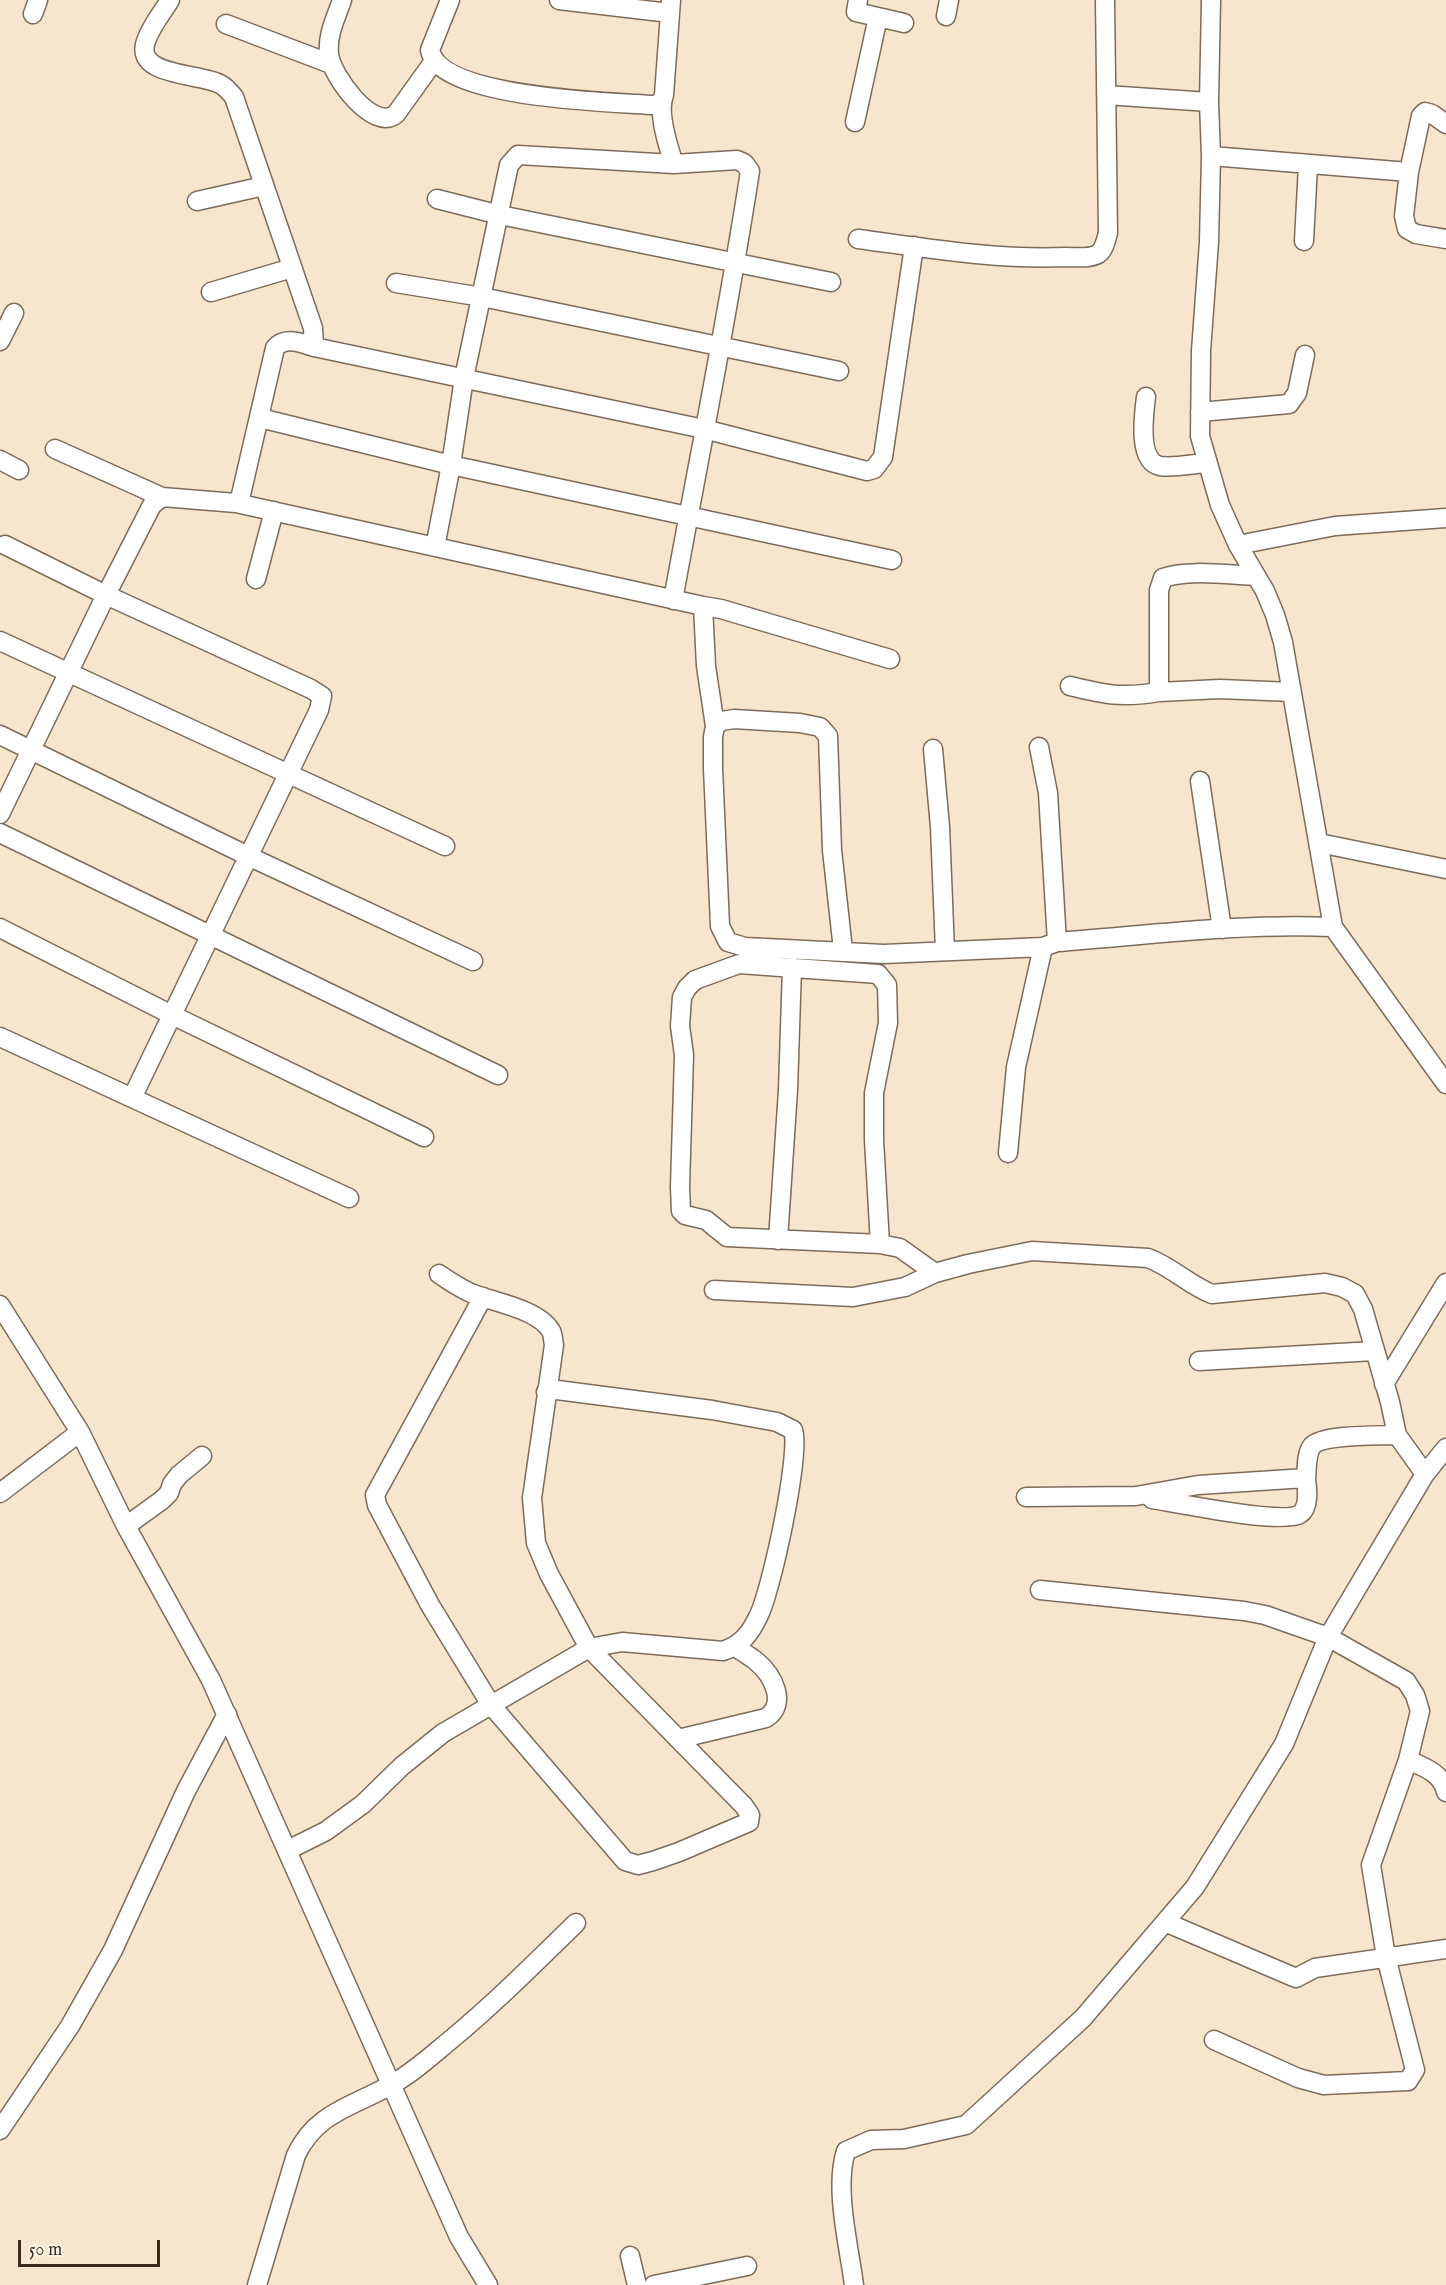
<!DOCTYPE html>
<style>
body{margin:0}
#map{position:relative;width:1446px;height:2285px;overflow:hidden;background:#f7e5cd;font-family:"IM FELL English",serif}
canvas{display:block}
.scale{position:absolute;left:18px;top:2240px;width:142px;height:27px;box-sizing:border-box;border:3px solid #3b2a1e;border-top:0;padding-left:8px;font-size:18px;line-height:21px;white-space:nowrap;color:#3b2a1e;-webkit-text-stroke:4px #fcf5e5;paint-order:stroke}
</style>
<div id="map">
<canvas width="1446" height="2285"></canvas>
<div class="scale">50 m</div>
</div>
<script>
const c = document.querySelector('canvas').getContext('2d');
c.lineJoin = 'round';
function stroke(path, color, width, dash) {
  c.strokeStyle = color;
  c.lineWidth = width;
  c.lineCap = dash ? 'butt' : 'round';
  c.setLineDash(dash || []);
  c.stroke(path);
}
const minor = new Path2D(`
 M342 0C336 18 327 34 329 54 331 75 373 133 396 114L434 61
 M450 0 430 50C439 99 613 102 654 105L661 103
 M559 0 670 13
 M671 0 664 95C657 112 668 146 674 164L737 160 744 163 750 171C728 315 699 457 673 600
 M858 0 856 12 904 23
 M1211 0 1209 102 1211 156
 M33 14 38 0
 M946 16 949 0
 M226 24 331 64
 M1106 95 1209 102
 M855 122 878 17
 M1446 124 1432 114 1425 112 1421 116 1409 172 1211 156 1209 242 1201 351 1200 436 1220 505 1238 545 1265 591 1275 615 1283 642 1333 927 1446 1084
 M1409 172 1404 216 1407 229 1416 234 1446 239
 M437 199 500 215 831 282
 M197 201 264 186
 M858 239C927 248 996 260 1066 257 1075 257 1089 259 1098 254 1104 250 1106 240 1108 233L1105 0
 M1304 241 1308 165
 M396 283 482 297 839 371
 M211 292 292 268
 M0 341 14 313
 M314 347 704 429 867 471 874 469 883 457 914 246
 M1146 397C1144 414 1137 461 1160 466 1174 468 1192 464 1206 463
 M1200 412 1289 404 1297 393 1305 355
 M260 418 451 465 892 560
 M55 449 162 497
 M0 460 19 470
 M236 503 703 606
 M5 545 106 595 152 505 162 497 236 503 240 499 275 348C285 336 301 343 314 347L313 328 234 97C230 92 226 87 220 84 201 73 133 77 146 41 151 26 162 13 170 0
 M1238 545 1335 526 1446 518
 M435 547 451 465 464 378 509 165 518 155 674 164
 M1256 576C1230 575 1186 569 1163 578L1159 590V692L1220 689 1292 692
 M256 579 274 511
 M0 641 445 846
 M1070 686C1107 695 1121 698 1159 692
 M715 726 706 666 703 606 721 609 890 659
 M0 735 248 856 473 961
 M1039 747 1048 793 1057 942
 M933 749 940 827 945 951
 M1200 781 1222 929
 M0 814 106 595 311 689 322 696 319 710 132 1098
 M0 833 498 1075
 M1319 843 1446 869
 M0 928 172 1015 424 1137
 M843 950 832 850 828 736 820 727 800 723 734 719 722 721 715 726 713 737V768L720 926 728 942 745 947 884 954 1043 947 1057 942C1149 935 1241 923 1333 927
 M0 1037 349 1198
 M1008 1153 1016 1067 1043 947
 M778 1240 788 1090 792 967
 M880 1244 874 1140V1093L888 1023 887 985 878 974 739 964 695 980 687 988 682 997 680 1026 684 1055 680 1187 681 1211 685 1215 706 1220 727 1237 880 1244 900 1248 935 1273
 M439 1274C449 1281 460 1288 471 1293 492 1302 539 1309 551 1331 553 1334 553 1341 554 1345L532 1498 536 1543 549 1574 589 1648 744 1806 750 1815 749 1822 679 1852 653 1861 638 1865 625 1861 491 1705 430 1605 377 1505 375 1495 483 1297
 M714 1290 853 1297 905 1287 935 1273 968 1264 1032 1251 1148 1258C1172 1267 1189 1285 1212 1294L1325 1283 1342 1287 1355 1294 1363 1309 1390 1402 1397 1435 1425 1474
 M0 1305 80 1432 126 1526 211 1680 459 2237 488 2285
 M1199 1361 1374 1351
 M1384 1384 1446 1283
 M0 1493 80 1432
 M1026 1497 1136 1496 1198 1485 1306 1478C1307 1469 1306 1454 1312 1446 1323 1434 1380 1436 1397 1435
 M1152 1499C1177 1503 1283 1525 1300 1514 1310 1507 1307 1488 1306 1478
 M126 1526 162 1500 169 1493 172 1484 179 1475 202 1456
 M1040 1590 1244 1611 1265 1615 1328 1637 1406 1681 1415 1695 1420 1711 1408 1760 1371 1865 1386 1957 1415 2070 1408 2081 1324 2085 1298 2078 1214 2040
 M678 1739 766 1718C788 1704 773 1675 756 1661 750 1656 742 1652 736 1647
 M1408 1760C1424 1767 1442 1773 1446 1792
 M288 1850 326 1831 363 1804 402 1766 443 1733 589 1648 622 1642 723 1651C741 1645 750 1634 758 1617 771 1593 801 1453 793 1430L777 1422 712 1410 557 1390 546 1392
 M1165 1922 1296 1978 1315 1968 1446 1949
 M0 2130 70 2026 113 1950 186 1791 227 1714
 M630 2256 637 2285
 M257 2285 296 2155C316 2113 351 2107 389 2086 410 2075 430 2057 448 2042 493 2005 534 1964 576 1923
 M654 2285 747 2266
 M854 2285C849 2246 834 2188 846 2151L871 2140 904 2139 966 2125 1083 2018 1195 1887 1284 1744 1328 1637 1425 1474 1446 1448`);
stroke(minor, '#7d6b5b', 21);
stroke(minor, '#fff', 18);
</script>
